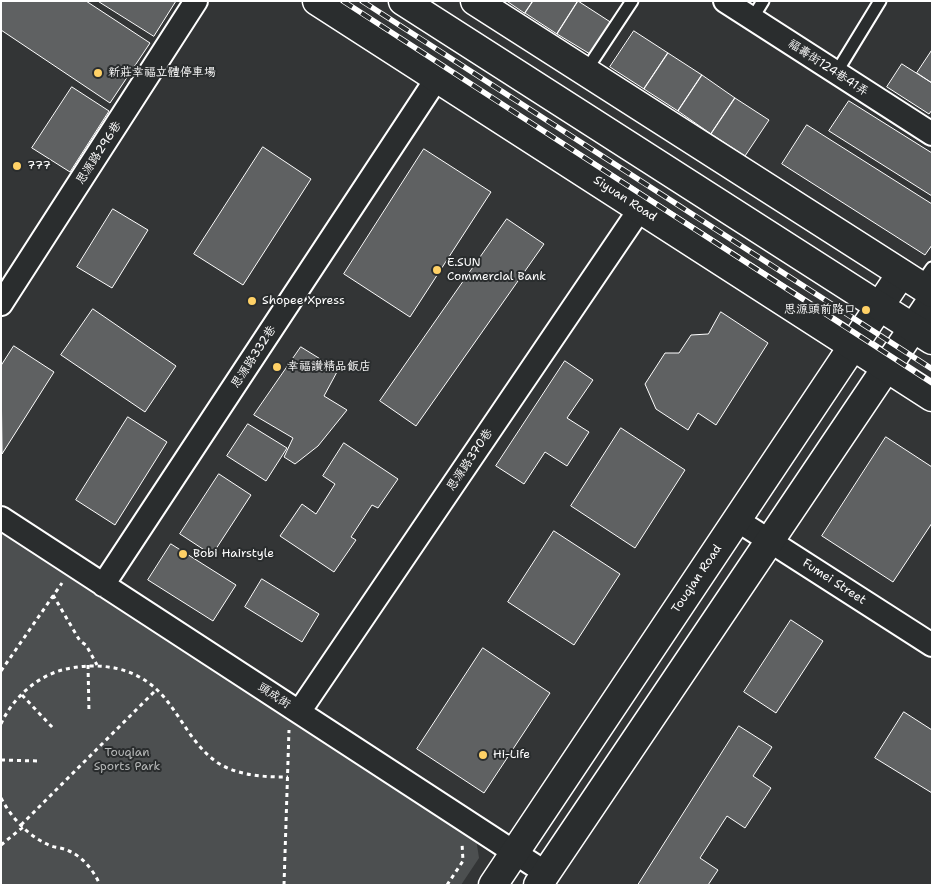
<!DOCTYPE html>
<meta charset="utf-8">
<style>
body{margin:0}
#map{position:relative;width:933px;height:886px;overflow:hidden;background:#333536;font-family:"Shantell Sans",sans-serif}
canvas{display:block}
.frame{position:absolute;inset:0;border:2px solid #fff;pointer-events:none}
</style>
<div id="map">
<canvas width="933" height="886"></canvas>
<div class="frame"></div>
</div>
<script>
const c = document.querySelector('canvas').getContext('2d');
c.lineJoin = 'round';
function paint(path, color) {
  c.fillStyle = color;
  c.fill(path, 'evenodd');
}
function stroke(path, color, width, dash) {
  c.strokeStyle = color;
  c.lineWidth = width;
  c.lineCap = dash ? 'butt' : 'round';
  c.setLineDash(dash || []);
  c.stroke(path);
}
function drawText(font, color, halo, rows, align = 'center') {
  c.font = font + ' "Shantell Sans","LXGW WenKai TC",sans-serif';
  c.lineWidth = 4;
  c.setLineDash([]);
  c.textBaseline = 'middle';
  c.strokeStyle = halo;
  c.fillStyle = color;
  for (const [text, x, y, turn = 0] of rows) {
    c.save();
    c.translate(x, y);
    c.rotate((+turn || 0) * Math.PI / 180);
    c.textAlign = isNaN(turn) ? turn : align;
    if (halo) c.strokeText(text, 0, 0);
    c.fillText(text, 0, 0);
    c.restore();
  }
}
paint(new Path2D(`
 M1 529 476 838 479 858 461 885H1Z`), '#4c4f50');
const building = new Path2D(`
 M1 1H86L150 43 110 103 1 30Z
 M98 1H176L154 36Z
 M507 1H533L525 13Z
 M533 1H578L557 34 525 13Z
 M578 1 615 25 595 57 557 34Z
 M634 31 668 53 644 89 610 67Z
 M932 50V83L917 73Z
 M668 53 702 75 678 111 644 89Z
 M902 64 932 83V110L929 114 887 87Z
 M702 75 735 98 711 134 678 111Z
 M72 87 109 111 70 172 32 148Z
 M735 98 769 120 745 156 711 134Z
 M849 101 932 153V196L829 131Z
 M807 125 932 204V245L925 255 782 164Z
 M263 147 311 179 243 285 194 254Z
 M424 149 491 192 410 317 344 274Z
 M113 209 148 230 112 288 77 267Z
 M507 219 544 244 416 426 380 401Z
 M93 309 176 366 145 412 61 355Z
 M721 312 768 343 716 425 698 413 688 430 656 409 645 384 665 353H679L691 335 708 334Z
 M14 346 54 372 2 454 1 366Z
 M301 347 338 370 324 396 347 410 318 446 295 464 284 457 293 438 254 415Z
 M565 361 593 380 567 418 589 432 567 466 545 452 524 484 496 466Z
 M128 417 167 442 115 525 76 500Z
 M248 424 287 448 266 481 227 456Z
 M621 428 685 470 635 548 571 506Z
 M886 437 932 467V523L893 582 822 536Z
 M344 443 398 479 378 508 372 505 351 537 356 540 334 572 280 536 302 504 316 514 335 484 323 476Z
 M219 474 251 495 212 555 180 534Z
 M554 531 620 574 574 645 508 602Z
 M171 544 236 585 213 621 148 580Z
 M262 579 319 614 302 642 245 607Z
 M791 620 823 641 776 713 744 692Z
 M483 648 550 693 484 793 417 749Z
 M904 712 932 730V793L875 758Z
 M739 726 772 747 753 776 771 788 745 828 727 816 700 858 718 870 708 885H638Z`);
paint(building, '#5f6162');
stroke(building, '#fff', 1);
const service = new Path2D(`
 M752 19 763 1
 M585 72 632 1
 M836 73 880 1
 M920 285 932 268`);
const minor = new Path2D(`
 M725 1 932 134
 M1 304 196 1
 M1 518 546 873
 M737 520 932 645
 M103 585 437 78
 M299 712 640 209`);
const tertiary = new Path2D(`
 M493 885 901 274
 M538 885 932 300`);
const secondary = new Path2D(`
 M317 1 932 397
 M403 1 932 340
 M475 1 932 293`);
stroke(service, '#fff', 15);
stroke(minor, '#fff', 26);
stroke(tertiary, '#fff', 31);
stroke(secondary, '#fff', 31);
stroke(new Path2D(`
 M53 595 80 641 86 645 97 665
 M88 665 89 712
 M1 671 62 583
 M22 695 53 728
 M1 724C12 699 36 677 62 670 98 661 137 666 163 696 182 718 193 746 218 763 239 776 265 777 288 777
 M1 760 38 761
 M1 798C11 817 27 835 47 844 53 848 62 847 69 851 83 857 94 871 100 885
 M21 825 156 690
 M1 845 23 827
 M284 885 289 730
 M447 885 463 861 462 843`), '#fff', 3, [4, 4]);
stroke(service, '#2a2d2e', 11);
stroke(minor, '#2a2d2e', 22);
stroke(tertiary, '#2a2d2e', 28);
stroke(secondary, '#2a2d2e', 28);
const rail = new Path2D(`
 M343 1 932 383
 M362 1 932 369`);
stroke(rail, '#fff', 5.5);
stroke(rail, '#2a2d2e', 4, [11]);
for (const [x, y, r, color] of [
 [98,73,5,"#ffd166"],
 [17,166,5,"#ffd166"],
 [437,270,5,"#ffd166"],
 [252,301,5,"#ffd166"],
 [866,310,5,"#ffd166"],
 [277,367,5,"#ffd166"],
 [183,554,5,"#ffd166"],
 [483,755,5,"#ffd166"]
]) {
  const dot = new Path2D();
  dot.arc(x, y, r, 0, 2 * Math.PI);
  c.fillStyle = color;
  c.fill(dot);
  stroke(dot, '#2a2d2e', 2);
}
drawText('12px', '#fff', '#2a2d2e', [
 ["福壽街124巷41弄",828,68,33],
 ["思源路296巷",99,153,-57],
 ["Siyuan Road",625,199,33],
 ["思源路332巷",254,357,-57],
 ["思源路370巷",470,460,-56],
 ["Touqian Road",697,579,-56],
 ["Fumei Street",834,582,33],
 ["頭成街",274,696,33]
]);
drawText('12px', '#fff', '#2a2d2e', [
 ["新莊幸福立體停車場",108,73],
 ["777",27,166],
 ["E.SUN",447,263],
 ["Commercial Bank",447,277],
 ["Shopee Xpress",262,301],
 ["思源頭前路口",856,310,"right"],
 ["幸福讚精品飯店",287,367],
 ["Bobi Hairstyle",193,554],
 ["Hi-Life",493,755]
], 'left');
drawText('12px', '#b7b9b9', '#2a2d2e', [
 ["Touqian",127,753],
 ["Sports Park",127,767]
]);
</script>
